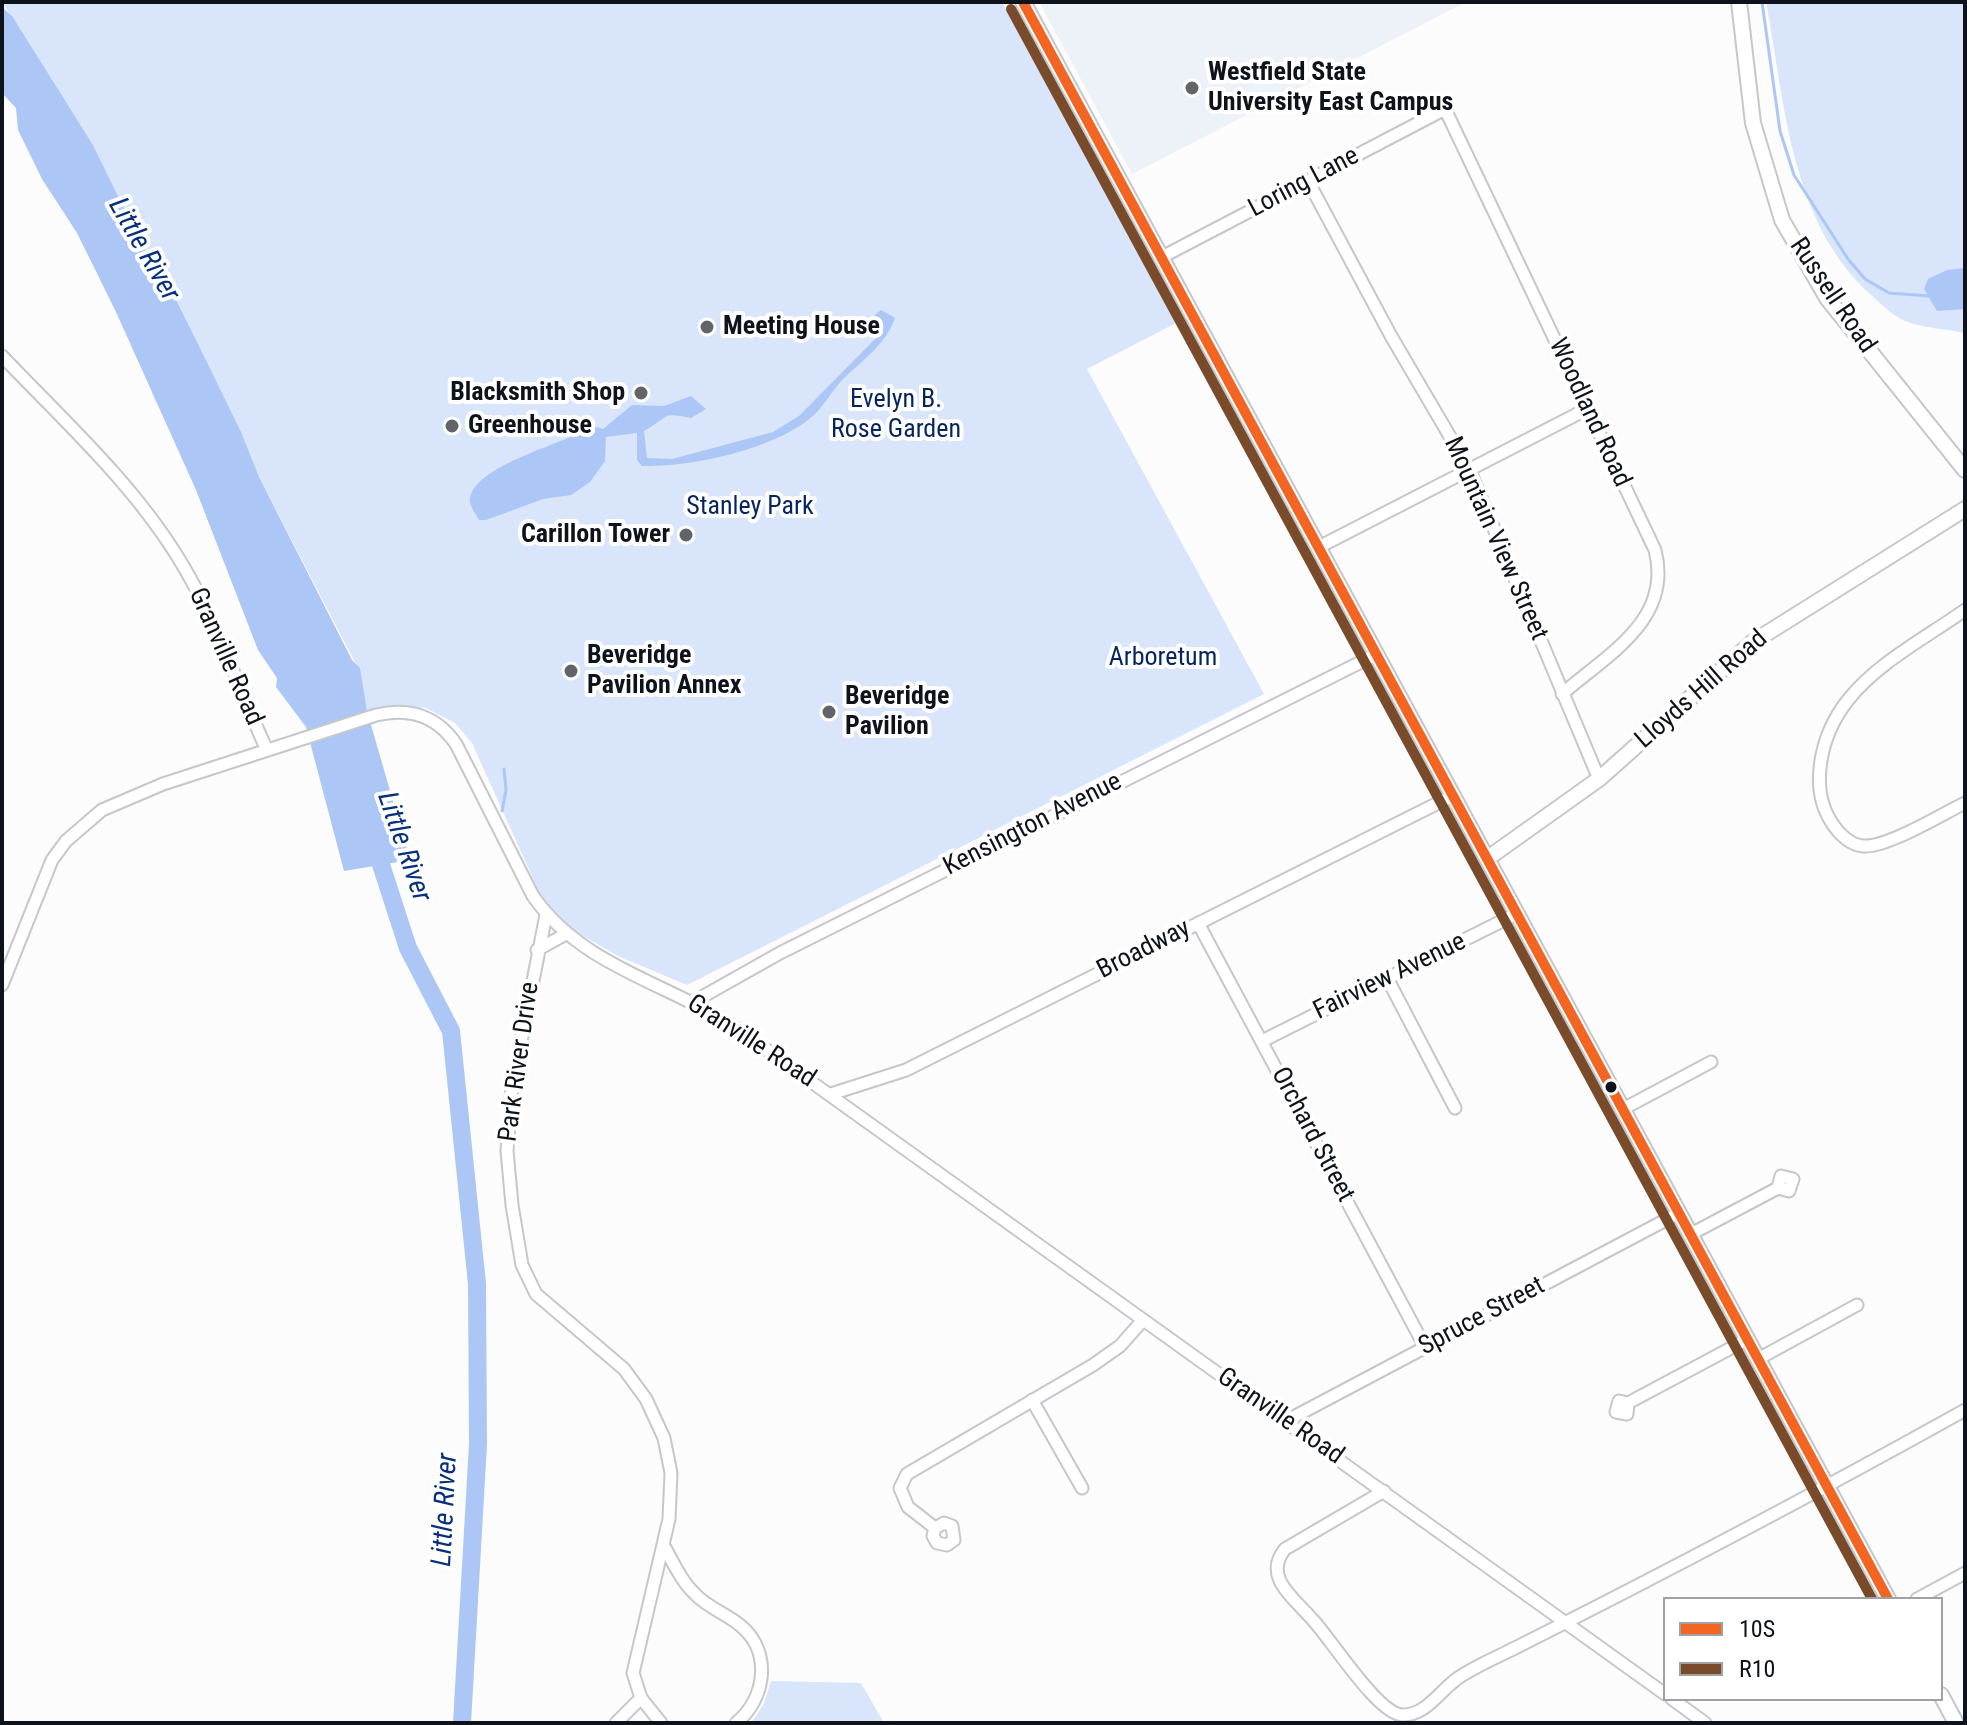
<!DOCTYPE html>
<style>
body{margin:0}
#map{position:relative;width:1967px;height:1725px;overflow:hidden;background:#fcfcfc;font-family:"Roboto Condensed",sans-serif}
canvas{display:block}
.frame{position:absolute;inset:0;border:4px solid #0e131b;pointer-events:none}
.legend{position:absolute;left:1663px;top:1597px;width:280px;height:104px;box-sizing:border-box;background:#fff;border:2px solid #9fa1a4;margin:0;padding:10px 14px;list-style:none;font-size:24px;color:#0e131b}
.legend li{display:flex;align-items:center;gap:16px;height:40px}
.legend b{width:40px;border:2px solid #9fa1a4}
</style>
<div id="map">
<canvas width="1967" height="1725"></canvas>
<div class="frame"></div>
<ul class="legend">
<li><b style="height:10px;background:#f26522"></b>10S</li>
<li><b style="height:10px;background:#7a4b2a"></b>R10</li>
</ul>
</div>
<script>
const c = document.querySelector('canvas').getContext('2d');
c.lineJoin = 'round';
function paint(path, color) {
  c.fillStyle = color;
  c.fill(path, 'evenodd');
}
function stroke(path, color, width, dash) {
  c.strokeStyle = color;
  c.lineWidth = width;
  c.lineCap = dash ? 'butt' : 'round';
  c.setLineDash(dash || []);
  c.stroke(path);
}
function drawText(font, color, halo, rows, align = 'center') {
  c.font = font + ' "Roboto Condensed",sans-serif';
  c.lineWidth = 8;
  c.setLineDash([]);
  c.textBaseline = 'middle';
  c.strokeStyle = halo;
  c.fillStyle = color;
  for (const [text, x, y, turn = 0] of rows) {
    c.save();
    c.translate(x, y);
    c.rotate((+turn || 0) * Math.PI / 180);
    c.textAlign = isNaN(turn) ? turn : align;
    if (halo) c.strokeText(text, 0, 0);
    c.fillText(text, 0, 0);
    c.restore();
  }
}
paint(new Path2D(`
 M1039 2H1466L1132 174Z`), '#edf1f8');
paint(new Path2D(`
 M2 2H1002L1176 323 1087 369 1264 694 687 985 618 956 571 929 541 896 472 743 455 723 424 707 409 712 408 705 367 711 357 666 259 477 179 304 143 247 93 145Z
 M1766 2H1965V333C1946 329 1923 328 1905 321 1893 316 1881 304 1871 295 1790 222 1785 103 1766 2Z
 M771 1681 861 1683 884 1723H751L764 1704Z`), '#d8e5fb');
paint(new Path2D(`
 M2 7 12 16 93 145 143 247 173 293 241 432 259 477 352 660 360 668 367 711 410 860 344 871 306 727 276 687 277 678 258 650 196 490 116 312 77 233 42 179 18 130 16 108 2 93Z
 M1965 268V309L1937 311 1924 289 1928 279 1947 270Z
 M881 310 895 318C886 344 864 359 844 378 834 388 827 401 817 412 780 449 692 467 642 466L637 460V433L606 437 605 461 590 482 571 495 543 499 486 520H479C476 514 468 504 470 497 480 463 565 444 593 426L603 429 632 405 664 406 691 396 706 409 691 418C660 412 671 416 644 431L647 458 672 459 773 432 799 416 880 334 873 326 875 315Z`), '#acc6f5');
stroke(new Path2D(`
 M1762 2 1780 131 1794 175 1848 259 1865 279 1889 293 1929 296
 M502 811 506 790 504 769`), '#acc6f5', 3);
stroke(new Path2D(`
 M374 843 408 948 451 1031 461 1128 477 1284 478 1444 462 1723`), '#acc6f5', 18);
const minor = new Path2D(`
 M1308 181 1391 336 1469 469 1599 779
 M1162 257 1445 109 1655 550C1673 620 1608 654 1562 694
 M2 356C65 422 135 485 182 564 217 622 238 688 266 748
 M1319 547 1587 409
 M1965 610C1927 637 1877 663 1848 700 1821 734 1807 789 1834 826 1840 835 1851 845 1863 846 1887 848 1942 814 1965 803
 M546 915 512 1087 507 1151 512 1205 522 1265 536 1294 624 1369 646 1399 664 1438 671 1473 669 1519 633 1673 641 1698 661 1723
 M1198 923 1425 1347
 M537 950 566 934
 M1387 978 1455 1108
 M2 985 52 860 66 841 102 810 163 784 376 715C409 707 437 716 456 744L533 896C583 968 670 983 739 1030L1665 1694
 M693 1002 780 953 1377 654
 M1262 1041 1518 913
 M831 1094 906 1070 1454 795
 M1623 1109 1711 1062
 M1691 1234 1778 1188 1789 1191 1793 1179 1781 1176 1778 1188
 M1758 1359 1857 1305
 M1032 1400 1082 1488
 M1628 1403 1627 1414 1616 1412 1619 1401 1628 1403 1748 1339
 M1286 1421 1679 1213
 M1384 1491 1285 1549C1262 1577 1295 1599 1312 1619 1331 1639 1377 1713 1402 1715 1427 1716 1441 1688 1461 1676 1478 1665 1497 1657 1515 1648 1666 1572 1816 1493 1965 1410
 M935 1528 933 1536 937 1543 947 1545 954 1540 952 1526 944 1523 935 1528 908 1507 900 1488 907 1474 1093 1365 1120 1346 1143 1320
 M665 1548C674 1564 682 1582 695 1594 708 1608 727 1614 741 1626 772 1652 766 1699 736 1723
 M1917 1599 1965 1573
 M1672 1699 1705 1723
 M616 1723 641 1698`);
const major = new Path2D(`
 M1023 2 1888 1599
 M1739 2 1753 123 1782 220 1827 298 1965 470
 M1488 858 1599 779 1753 642 1965 509
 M1941 1695 1956 1723`);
stroke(minor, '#c5c7cc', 15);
stroke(major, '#c5c7cc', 18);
stroke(minor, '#fff', 11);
stroke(major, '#fff', 14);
stroke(new Path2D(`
 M1023 2 1888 1599`), '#f26522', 10);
stroke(new Path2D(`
 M1011 9 1872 1599`), '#7a4b2a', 10);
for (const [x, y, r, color] of [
 [1192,88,8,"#61656a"],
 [707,327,8,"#61656a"],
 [641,393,8,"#61656a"],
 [452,426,8,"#61656a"],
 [686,535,8,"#61656a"],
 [571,671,8,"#61656a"],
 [829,712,8,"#61656a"],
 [1611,1087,7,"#0e131b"]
]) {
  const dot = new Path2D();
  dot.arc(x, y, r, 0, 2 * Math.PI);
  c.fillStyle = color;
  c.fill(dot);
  stroke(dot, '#fff', 3);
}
drawText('bold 26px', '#0e131b', '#fff', [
 ["Westfield State",1208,73],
 ["University East Campus",1208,103],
 ["Meeting House",723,327],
 ["Blacksmith Shop",625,393,"right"],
 ["Greenhouse",468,426],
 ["Carillon Tower",670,535,"right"],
 ["Beveridge",587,656],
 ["Pavilion Annex",587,686],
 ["Beveridge",845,697],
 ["Pavilion",845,727]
], 'left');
drawText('26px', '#0e131b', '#fff', [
 ["Loring Lane",1304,183,-28],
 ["Russell Road",1832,296,56],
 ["Woodland Road",1589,413,65],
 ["Mountain View Street",1495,539,66],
 ["Granville Road",225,657,66],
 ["Lloyds Hill Road",1702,690,-41],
 ["Kensington Avenue",1033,825,-27],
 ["Broadway",1144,950,-27],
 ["Fairview Avenue",1390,977,-26],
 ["Granville Road",751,1042,33],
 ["Park River Drive",520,1062,-82],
 ["Orchard Street",1312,1135,62],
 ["Spruce Street",1482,1317,-28],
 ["Granville Road",1280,1417,35]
]);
drawText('26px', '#06255e', '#fff', [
 ["Evelyn B.",896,400],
 ["Rose Garden",896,430],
 ["Stanley Park",750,507],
 ["Arboretum",1163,658]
]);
drawText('italic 28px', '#06307b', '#fff', [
 ["Little River",143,250,60],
 ["Little River",403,847,71],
 ["Little River",446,1510,-87]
]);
</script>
